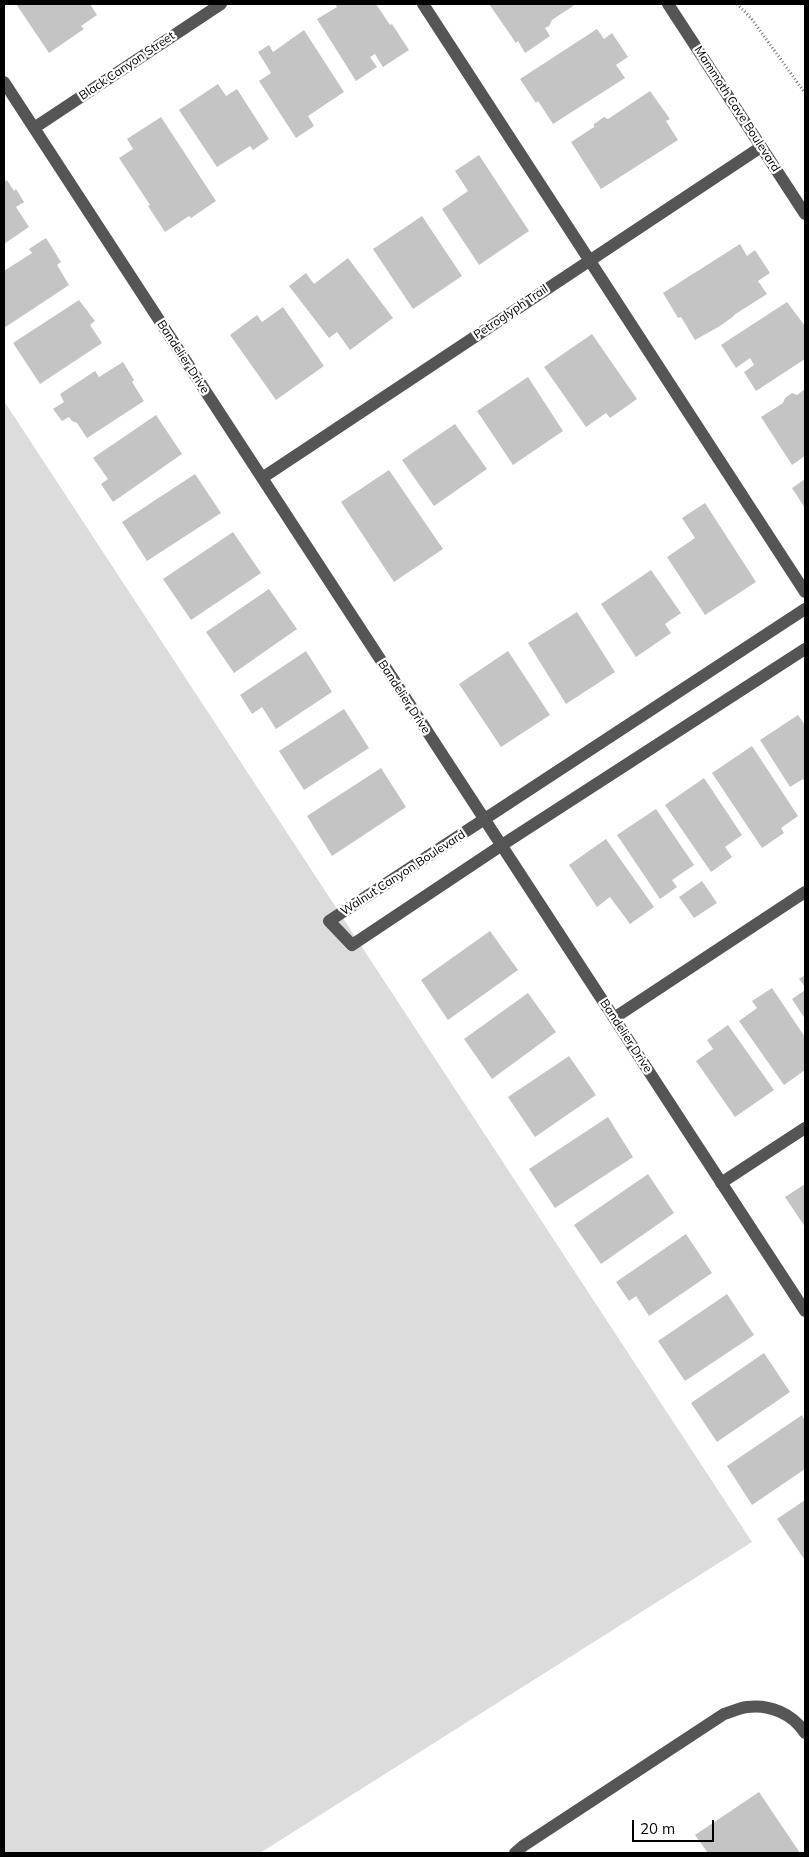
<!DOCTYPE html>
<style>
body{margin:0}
#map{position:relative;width:809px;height:1857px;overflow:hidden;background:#fff;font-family:Mulish,sans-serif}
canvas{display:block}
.frame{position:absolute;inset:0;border:5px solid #000;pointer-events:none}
.scale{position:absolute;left:632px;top:1820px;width:82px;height:22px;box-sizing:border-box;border:2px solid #000;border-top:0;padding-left:6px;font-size:15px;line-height:18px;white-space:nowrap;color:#000;-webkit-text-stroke:4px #fff;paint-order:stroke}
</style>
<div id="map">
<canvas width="809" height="1857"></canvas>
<div class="frame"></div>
<div class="scale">20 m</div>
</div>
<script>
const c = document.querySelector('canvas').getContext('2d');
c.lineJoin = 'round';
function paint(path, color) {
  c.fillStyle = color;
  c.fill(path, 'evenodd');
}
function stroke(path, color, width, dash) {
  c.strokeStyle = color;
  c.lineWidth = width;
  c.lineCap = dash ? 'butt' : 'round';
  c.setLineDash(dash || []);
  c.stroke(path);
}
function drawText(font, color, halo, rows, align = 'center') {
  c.font = font + ' Mulish,sans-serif';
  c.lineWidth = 4.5;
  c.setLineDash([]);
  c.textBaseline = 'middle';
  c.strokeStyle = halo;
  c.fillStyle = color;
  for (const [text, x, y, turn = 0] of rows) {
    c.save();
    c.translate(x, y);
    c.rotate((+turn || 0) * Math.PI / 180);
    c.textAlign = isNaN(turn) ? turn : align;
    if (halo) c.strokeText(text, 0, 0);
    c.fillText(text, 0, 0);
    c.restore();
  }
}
paint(new Path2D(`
 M4 401 752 1542 260 1853H4Z`), '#dcdcdc');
paint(new Path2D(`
 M16 4H90L97 15 81 26 84 29 49 53Z
 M335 4H376L390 25 392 24 409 50 383 67 375 54 370 57 377 67 356 81 317 19 337 7Z
 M489 4H576L552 20 549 26 545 28 550 36 525 53 518 41 516 43Z
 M597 29 604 39 612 33 628 57 616 65 625 78 553 124 538 101 536 103 520 79Z
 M304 30 344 92 308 116 314 126 296 138 259 81 271 73 258 52 269 45 273 52Z
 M218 84 226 96 237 89 269 139 253 150 250 146 217 167 179 110Z
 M650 91 670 119 666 121 678 140 601 189 571 142 594 127V124L604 117 608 119Z
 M161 117 216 201 191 218 189 216 165 232 148 206 150 205 119 158 133 149 127 139Z
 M479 155 529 231 479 265 442 209 468 191 455 171Z
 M7 180 14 191 16 189 24 202 16 207 29 227 4 244V182Z
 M422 216 462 276 413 309 373 249Z
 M46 238 61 262 57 265 69 285 4 328V271L32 253 29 249Z
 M740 244 747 256 755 250 770 273 758 281 767 294 734 315V316L720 326 695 340 681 317 678 318 663 293Z
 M348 258 393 318 350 350 337 332 329 338 289 286 306 273 314 284Z
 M79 300 95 321 90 325 102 343 40 384 13 343Z
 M787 302 805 326V359L756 391 744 372 754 365 750 358 736 368 721 345Z
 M283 307 324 366 276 400 230 335 257 315 262 322Z
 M592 334 637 399 610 418 606 413 586 427 544 367Z
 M123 362 134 380 132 382 144 401 87 438 77 423 72 421 69 417 62 421 53 409 64 402 60 394 95 371 99 377Z
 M528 377 563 431 513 465 477 411Z
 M805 389V456L792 465 761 417 783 403 785 398 792 393 797 395Z
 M156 415 182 454 113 502 101 484 108 479 93 458Z
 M455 424 487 469 434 506 402 460Z
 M389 470 443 549 394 582 341 502Z
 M195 474 221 513 147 561 122 522Z
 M805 479V508L792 488Z
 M705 503 756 582 705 615 667 557 695 538 682 518Z
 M233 532 261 573 191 620 163 579Z
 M651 570 681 613 665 624 671 633 636 657 601 604Z
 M269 589 297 629 234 673 206 632Z
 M577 612 615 672 566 704 528 643Z
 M306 651 332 692 276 729 262 707 252 714 240 695Z
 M508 651 550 715 501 747 459 684Z
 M344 709 369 748 304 790 279 751Z
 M798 715 805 725V782L803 779 790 787 760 740Z
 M752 746 798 816 781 828 784 833 762 848 712 773Z
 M381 768 406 807 332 856 307 816Z
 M704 778 742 835 725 847 732 857 711 872 665 805Z
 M656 809 694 865 672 880 677 887 660 899 617 835Z
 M606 839 654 907 630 924 610 897 597 907 569 865Z
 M702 881 717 903 694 918 679 897Z
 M490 931 518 970 448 1020 421 980Z
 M805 975V987L799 979Z
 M772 988 805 1037V1070L784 1085 739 1021 757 1008 752 1001Z
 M805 990V1019L792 999Z
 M528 993 556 1032 492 1079 464 1039Z
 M728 1025 774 1090 735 1117 696 1061 713 1049 707 1040Z
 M569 1056 596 1095 535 1137 508 1097Z
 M608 1117 633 1157 555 1208 529 1169Z
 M648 1174 674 1213 601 1264 574 1225Z
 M805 1184V1227L785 1197Z
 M686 1234 712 1273 649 1316 636 1296 629 1301 616 1282Z
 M727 1294 754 1335 685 1381 658 1341Z
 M764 1353 790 1392 717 1442 691 1403Z
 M802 1415 805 1421V1469L752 1505 727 1466Z
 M805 1500V1558L804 1559 777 1519Z
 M759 1792 800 1853H708L695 1835Z`), '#c4c4c4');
stroke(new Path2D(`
 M737 4 751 18 805 93`), '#777', 3, [1, 2.5]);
stroke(new Path2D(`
 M423 4 805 592
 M668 4 805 214
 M4 82 805 1311
 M34 128 221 4
 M262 478 761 147
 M805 609 329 921 352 945 502 845 805 649
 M614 1018 805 892
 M721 1183 805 1128
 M515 1853 523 1846 724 1714C731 1712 739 1708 747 1707 770 1704 793 1714 805 1733`), '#555', 12);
drawText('12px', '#000', '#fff', [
 ["Black Canyon Street",127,66,-34],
 ["Mammoth Cave Boulevard",737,109,57],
 ["Petroglyph Trail",511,312,-34],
 ["Bandelier Drive",183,357,57],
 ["Bandelier Drive",404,697,57],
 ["Walnut Canyon Boulevard",403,873,-33],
 ["Bandelier Drive",626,1036,57]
]);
</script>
